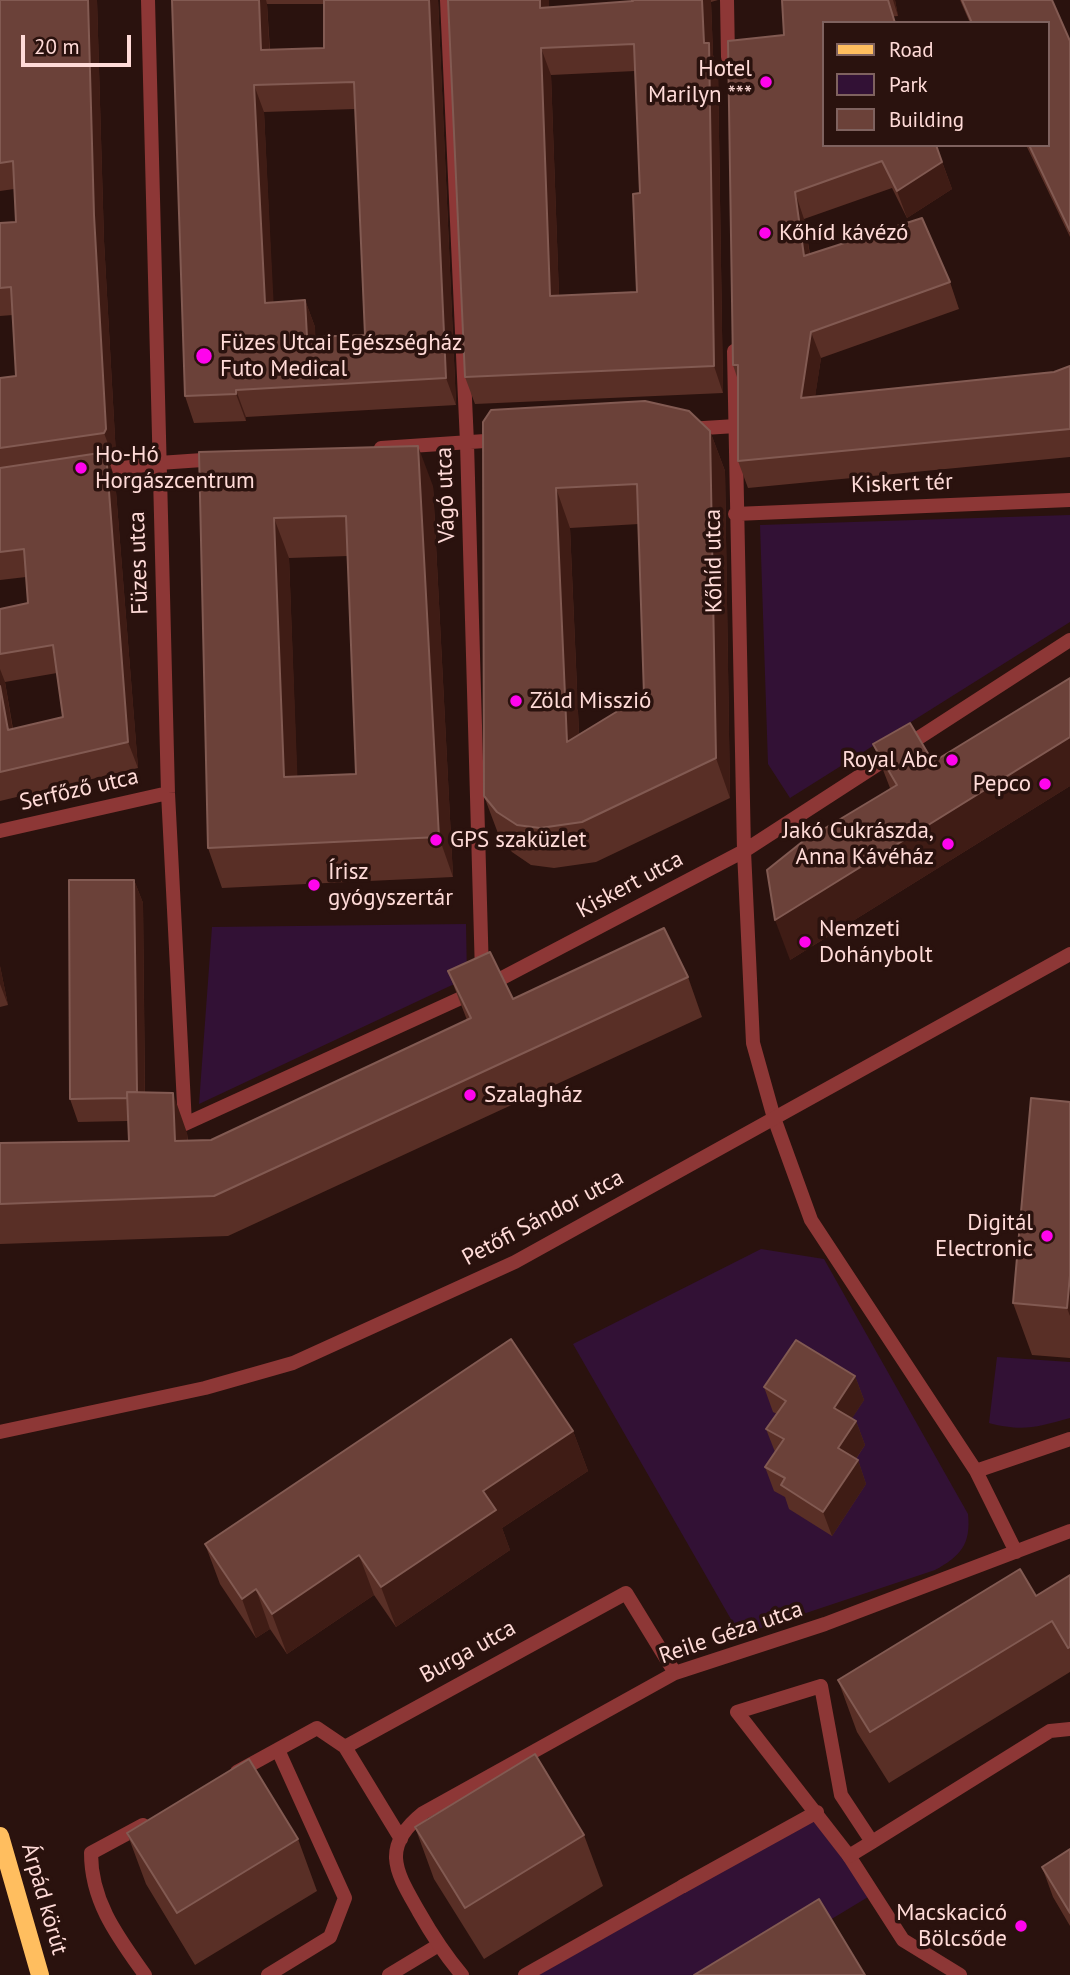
<!DOCTYPE html>
<meta charset="utf-8">
<style>
body{margin:0}
#map{position:relative;width:1070px;height:1975px;overflow:hidden;background:#2a120e;font-family:"PT Sans",sans-serif}
canvas{display:block}
.legend{position:absolute;left:822px;top:21px;width:228px;height:126px;box-sizing:border-box;background:#2a120e;border:2px solid #7f625f;margin:0;padding:9px 12px;list-style:none;font-size:21px;color:#ffdbd8}
.legend li{display:flex;align-items:center;gap:14px;height:35px}
.legend b{width:35px;border:2px solid #7f625f}
.scale{position:absolute;left:21px;top:35px;width:110px;height:32px;box-sizing:border-box;border:4px solid #ffdbd8;border-top:0;padding-left:9px;font-size:21px;line-height:24px;white-space:nowrap;color:#ffdbd8;-webkit-text-stroke:5px #2a120e;paint-order:stroke}
</style>
<div id="map">
<canvas width="1070" height="1975"></canvas>
<ul class="legend">
<li><b style="height:9px;background:#ffbe5f"></b>Road</li>
<li><b style="height:19px;background:#321135"></b>Park</li>
<li><b style="height:19px;background:#6b4139"></b>Building</li>
</ul>
<div class="scale">20 m</div>
</div>
<script>
const c = document.querySelector('canvas').getContext('2d');
c.lineJoin = 'round';
function paint(path, color) {
  c.fillStyle = color;
  c.fill(path, 'evenodd');
}
function stroke(path, color, width, dash) {
  c.strokeStyle = color;
  c.lineWidth = width;
  c.lineCap = dash ? 'butt' : 'round';
  c.setLineDash(dash || []);
  c.stroke(path);
}
function drawText(font, color, halo, rows, align = 'center') {
  c.font = font + ' "PT Sans",sans-serif';
  c.lineWidth = 7;
  c.setLineDash([]);
  c.textBaseline = 'middle';
  c.strokeStyle = halo;
  c.fillStyle = color;
  for (const [text, x, y, turn = 0] of rows) {
    c.save();
    c.translate(x, y);
    c.rotate((+turn || 0) * Math.PI / 180);
    c.textAlign = isNaN(turn) ? turn : align;
    if (halo) c.strokeText(text, 0, 0);
    c.fillText(text, 0, 0);
    c.restore();
  }
}
paint(new Path2D(`
 M1070 515V622L790 798 768 764 760 525Z
 M466 924 467 978 199 1104 212 927Z
 M761 1249 824 1259 968 1514C971 1544 961 1556 935 1570L740 1635 573 1344Z
 M997 1357 1070 1362V1418C1037 1427 1023 1432 989 1423Z
 M817 1812 873 1894 739 1975H525Z`), '#321135');
stroke(new Path2D(`
 M389 1975 437 1946
 M525 1975 683 1886`), '#8d3736', 14);
stroke(new Path2D(`
 M849 1856 903 1940 960 1975`), '#8d3736', 14);
stroke(new Path2D(`
 M148 0 168 793 185 1124 483 988 744 851 1070 640
 M447 0 467 443 482 973
 M727 0 728 57
 M734 351 744 851 753 1043 774 1118 811 1220 976 1471 1016 1552
 M688 429 736 426
 M381 448 500 440
 M95 472 159 463 217 459
 M735 514 1070 500
 M0 831 168 793
 M976 1471 1070 1439
 M345 1747 626 1593 675 1673
 M237 1772 317 1728 345 1747 401 1839
 M143 1825 91 1853C91 1902 118 1937 145 1975
 M872 1842 841 1795 821 1686 737 1712 849 1856 872 1842 1050 1731 1070 1729
 M683 1886 817 1812
 M268 1975 330 1937 345 1898 278 1750
 M462 1975C445 1955 432 1935 419 1912 397 1873 379 1848 423 1813L675 1673 825 1624 1070 1531`), '#8d3736', 14);
stroke(new Path2D(`
 M0 1432 205 1388 293 1363 515 1262 1070 954`), '#8d3736', 14);
stroke(new Path2D(`
 M0 1836 40 1975`), '#ffbe5f', 18);
paint(new Path2D(`
 M0 0H97L104 241 116 456 114 460 108 461 115 479 138 768 0 801V609L28 603 26 577 0 580V378L16 376 13 315 0 316V223L16 222 14 189 0 191ZM57 673 63 717 13 729 5 682Z
 M172 0H438L456 405 246 417V421L194 423 185 396ZM267 4H324V48L270 50ZM355 109 365 335 315 337V327L305 300 273 303 264 112Z
 M448 0H549V7L633 1 632 0H718L711 2 713 55 718 70 723 393 475 404 465 377ZM635 71 640 193 637 292 559 296 551 75Z
 M782 0H895L898 16 823 23 936 145 952 189 907 218 892 188 804 219 810 254 950 282 959 309 821 358 815 396 1054 372 1070 367V457L748 488 738 461V380L733 365 784 35Z
 M960 0H1052L1070 41V237L1026 145H1047V23H970Z
 M483 422 710 431 725 471 730 798 596 862 554 868 531 865 512 852 499 836 484 796ZM639 524 644 695 579 734 570 528Z
 M199 452 433 486 453 877 222 888 208 848ZM348 556 356 774 297 776 289 558Z
 M1070 678V786L790 960 890 788 873 744 933 762Z
 M134 880 143 903 145 1093 187 1133 188 1141 211 1140 467 1020 448 971 513 999 688 977 702 1017 228 1236 0 1244V1143L129 1141 128 1121 78 1122 70 1099Z
 M0 966 8 1005 0 1007Z
 M1070 1102V1358L1032 1355 1013 1303Z
 M855 1376 864 1400 852 1418 856 1421 865 1445 856 1459 858 1460 866 1484 832 1536 789 1509 785 1497 774 1491 765 1467 775 1452 766 1429 777 1414 773 1412 764 1387Z
 M573 1431 588 1471 502 1528 510 1550 396 1627 374 1595 287 1654 270 1629 256 1638 220 1584 205 1544Z
 M1070 1575V1672L889 1783 857 1732 838 1680 1036 1596Z
 M415 1827 584 1835 603 1886 484 1959 434 1879Z
 M127 1833 298 1839 317 1891 195 1965 146 1884Z
 M1070 1849V1926L1053 1897 1042 1867Z`), '#592f26');
paint(new Path2D(`
 M88 0H97L104 241 116 456 114 460 104 433 94 215Z
 M259 0H266L267 4 271 77 261 50Z
 M429 0H438L456 405 446 378Z
 M540 0H549V34L540 8Z
 M702 0H711V2L713 55 718 70 723 393 714 366Z
 M893 0H895L898 16Z
 M541 48 551 75 560 323 550 296Z
 M254 85 264 112 275 330 265 303Z
 M942 162 952 189 907 218 897 191Z
 M795 192 804 219 814 282 804 256Z
 M305 300 315 327 317 364 307 337Z
 M811 332 821 358 811 424 801 398Z
 M236 390 246 417V421L236 394Z
 M710 431 725 471 730 798 716 758Z
 M418 446 433 486 453 877 439 837Z
 M106 452 115 479 138 768 128 742Z
 M556 488 570 528 581 782 567 742Z
 M274 518 289 558 299 817 284 777Z
 M0 669 5 682 17 757 8 730 0 686Z
 M1070 737V786L790 960 775 920Z
 M134 880 143 903 145 1121 137 1098Z
 M0 966 8 1005 0 984Z
 M173 1093 187 1133 189 1181 175 1141Z
 M1070 1275V1316L1067 1308Z
 M855 1376 864 1400 843 1432 834 1408Z
 M856 1421 865 1445 847 1472 838 1448Z
 M573 1431 588 1471 502 1528 510 1550 396 1627 381 1587 483 1491Z
 M858 1460 866 1484 832 1536 823 1512Z
 M359 1555 374 1595 287 1654 272 1614Z
 M256 1589 270 1629 256 1638 242 1599Z`), '#3f1c15');
const building = new Path2D(`
 M0 0H88L94 215 106 429 104 433 0 448V378L16 376 11 287 0 288V223L16 222 13 161 0 163Z
 M172 0H259L261 50 324 48V0H429L446 378 236 390V394L185 396ZM354 82 365 335 307 337 305 300 265 303 254 85Z
 M448 0H540V8L633 1 632 0H702L704 43H709L714 366 465 377ZM634 44 640 193 633 194 637 292 550 296 541 48Z
 M782 0H888L895 23H823V145H936L942 162 897 191 882 161 795 192 804 256 922 218 950 282 811 332 801 398 1054 372 1070 366V429L738 461V365H733L728 41 784 35Z
 M962 0H1052L1070 41V231L1029 145H1047V23H972Z
 M645 401 689 411 710 431 716 758 582 822 540 828 517 825 497 812 484 796 483 422 491 410ZM637 484 644 695 567 742 556 488Z
 M418 446 439 837 208 848 199 452ZM346 516 356 774 284 777 274 518Z
 M106 452 128 742 0 772V686L8 730 63 717 53 645 0 654V609L28 603 24 549 0 552V468Z
 M1070 678V737L775 920 767 870 802 842 897 785 873 744 910 723 933 762Z
 M69 880H134L137 1092H127V1098L70 1099Z
 M664 928 688 977 214 1196 0 1204V1143L129 1141 127 1092 173 1093 175 1141 211 1140 471 1018 448 971 490 952 513 999Z
 M1031 1098 1070 1102V1275L1067 1308 1013 1303Z
 M511 1339 573 1431 483 1491 496 1510 381 1587 359 1555 272 1614 256 1589 242 1599 205 1544Z
 M796 1340 855 1376 834 1408 856 1421 838 1448 858 1460 823 1512 781 1485 785 1478 765 1467 784 1439 766 1429 786 1401 764 1387Z
 M1020 1569 1036 1596 1070 1575V1647L1068 1648 1052 1621 870 1732 838 1680Z
 M535 1754 584 1835 465 1908 415 1827Z
 M249 1759 298 1839 177 1913 127 1833Z
 M1070 1849V1913L1042 1867Z
 M819 1899 865 1975H694Z`);
paint(building, '#6b4139');
stroke(building, '#825a52', 2);
for (const [x, y, r, color] of [
 [766,82,7,"#ff04ed"],
 [765,233,7,"#ff04ed"],
 [204,356,9,"#ff04ed"],
 [81,468,7,"#ff04ed"],
 [516,701,7,"#ff04ed"],
 [952,760,7,"#ff04ed"],
 [1045,784,7,"#ff04ed"],
 [436,840,7,"#ff04ed"],
 [948,844,7,"#ff04ed"],
 [314,885,7,"#ff04ed"],
 [805,942,7,"#ff04ed"],
 [470,1095,7,"#ff04ed"],
 [1047,1236,7,"#ff04ed"],
 [1021,1926,7,"#ff04ed"]
]) {
  const dot = new Path2D();
  dot.arc(x, y, r, 0, 2 * Math.PI);
  c.fillStyle = color;
  c.fill(dot);
  stroke(dot, '#2a120e', 2.5);
}
drawText('23px', '#ffdbd8', '#2a120e', [
 ["Hotel",752,69,"right"],
 ["Marilyn ***",752,95,"right"],
 ["Kőhíd kávézó",779,233],
 ["Füzes Utcai Egészségház",220,343],
 ["Futo Medical",220,369],
 ["Ho-Hó",95,455],
 ["Horgászcentrum",95,481],
 ["Zöld Misszió",530,701],
 ["Royal Abc",938,760,"right"],
 ["Pepco",1031,784,"right"],
 ["Jakó Cukrászda,",934,831,"right"],
 ["Anna Kávéház",934,857,"right"],
 ["GPS szaküzlet",450,840],
 ["Írisz",328,872],
 ["gyógyszertár",328,898],
 ["Nemzeti",819,929],
 ["Dohánybolt",819,955],
 ["Szalagház",484,1095],
 ["Digitál",1033,1223,"right"],
 ["Electronic",1033,1249,"right"],
 ["Macskacicó",1007,1913,"right"],
 ["Bölcsőde",1007,1939,"right"]
], 'left');
drawText('23px', '#ffdbd8', '#2a120e', [
 ["Kiskert tér",902,484,-2],
 ["Vágó utca",446,495,-92],
 ["Kőhíd utca",714,561,-91],
 ["Füzes utca",139,563,-92],
 ["Serfőző utca",79,790,-13],
 ["Kiskert utca",630,885,-28],
 ["Petőfi Sándor utca",543,1218,-28],
 ["Reile Géza utca",731,1633,-19],
 ["Burga utca",468,1652,-29],
 ["Árpád körút",44,1899,74]
]);
</script>
